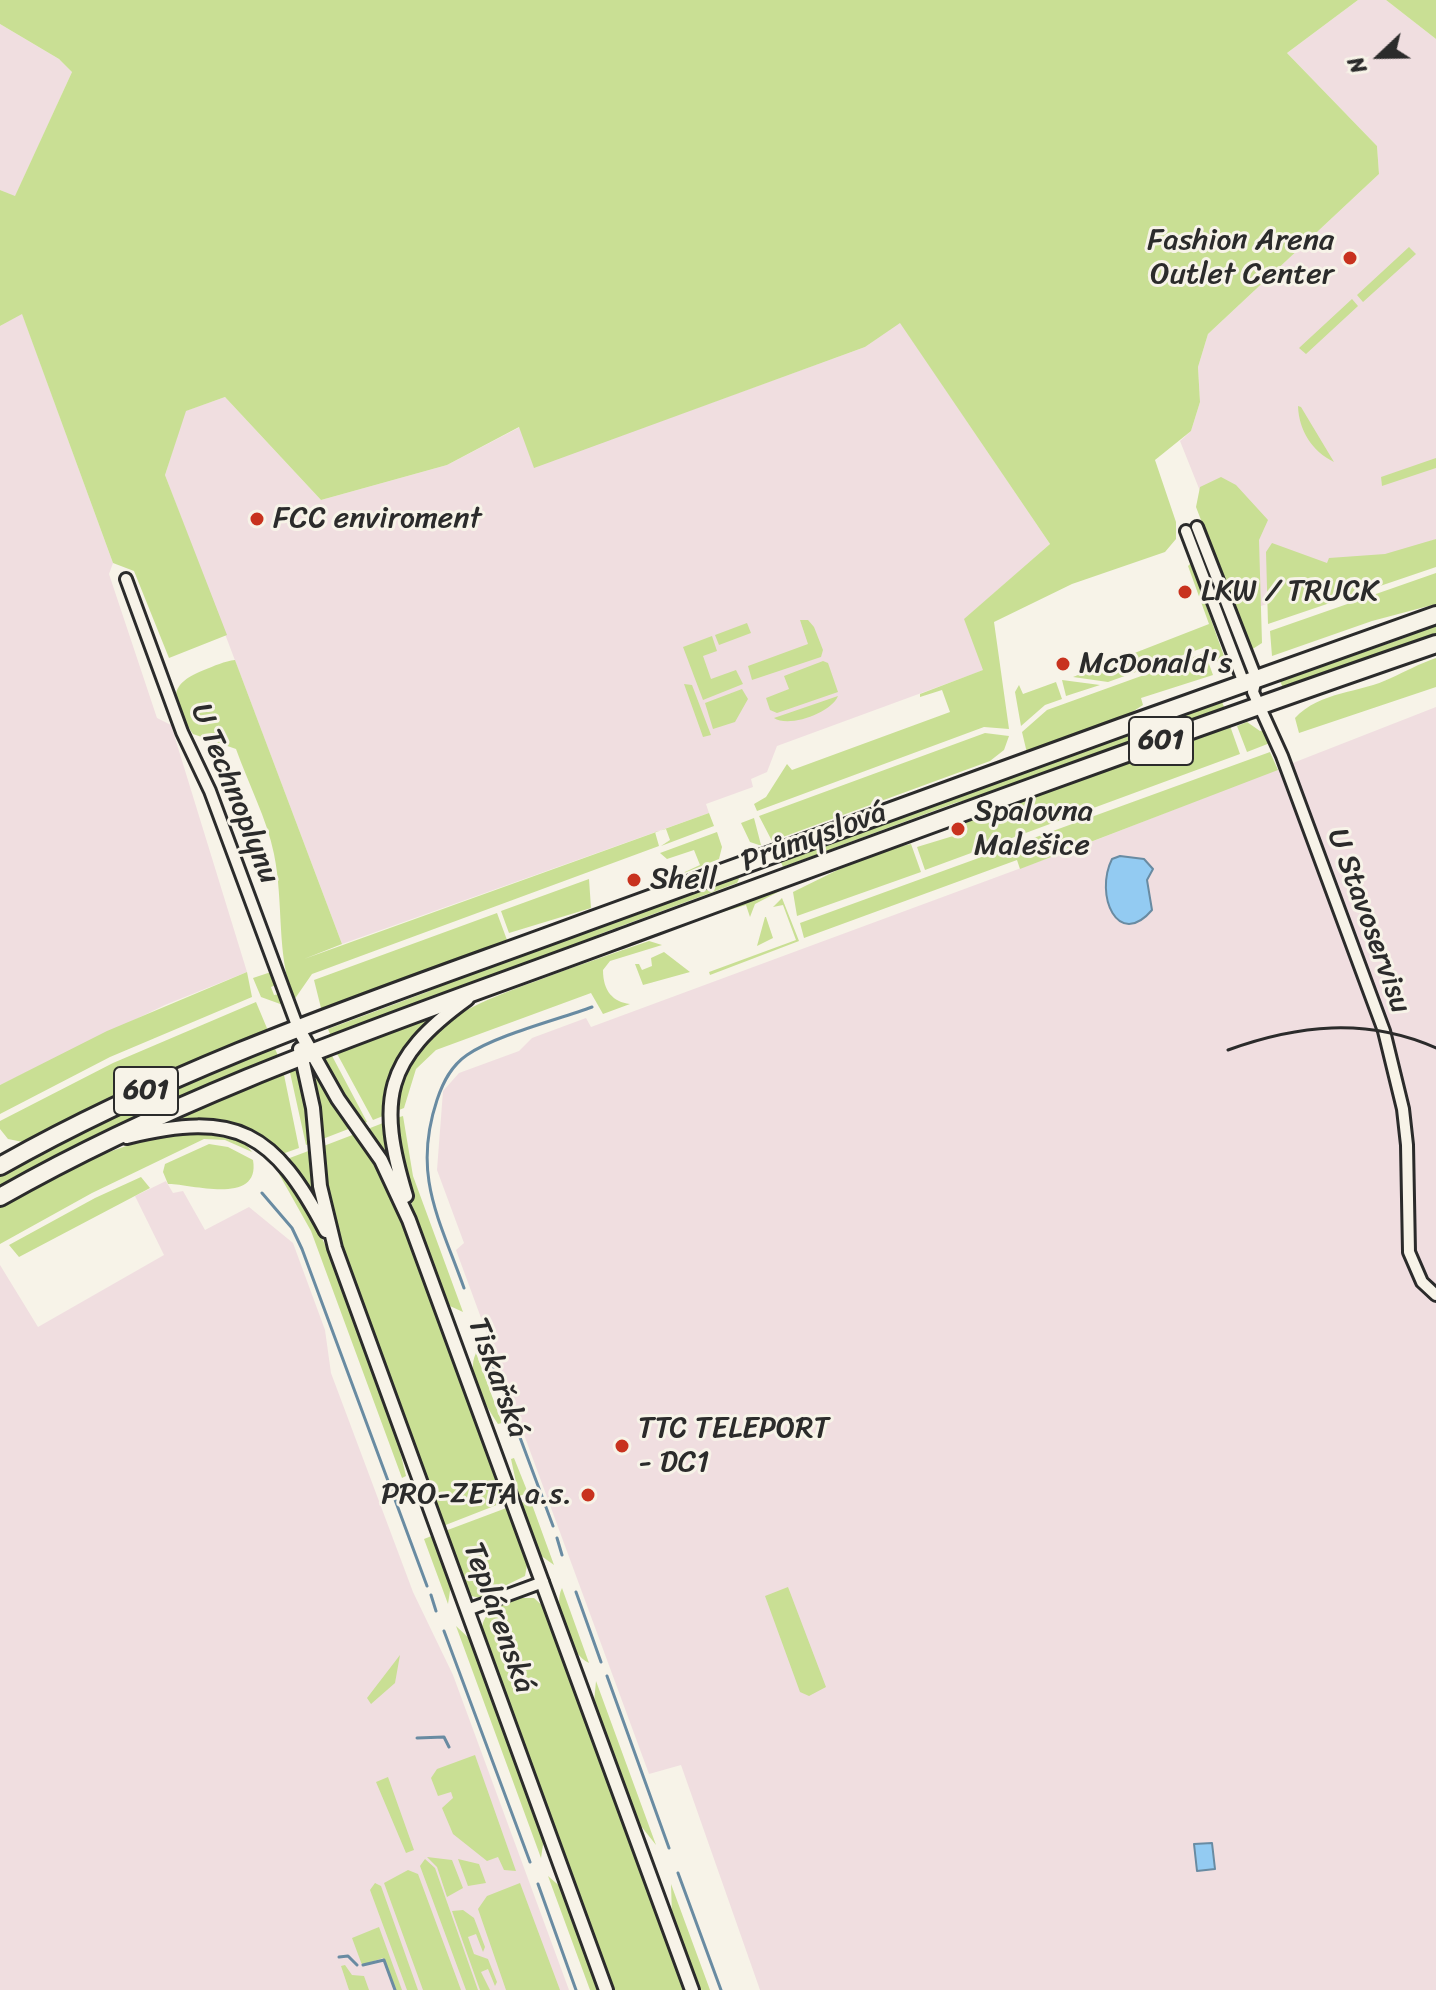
<!DOCTYPE html>
<meta charset="utf-8">
<style>
body{margin:0}
#map{position:relative;width:1436px;height:1990px;overflow:hidden;background:#f7f3e8;font-family:Sriracha,sans-serif}
canvas{display:block}
.north{position:absolute;left:1340px;top:16px;width:80px;height:80px;-webkit-text-stroke:6px #f7f3e8;paint-order:stroke;rotate:248deg;font-size:22px;font-weight:700;line-height:32px;text-align:center;color:#2b2b2b}
.north::after{content:'';display:block;margin:auto;width:28px;height:36px;background:#2b2b2b;clip-path:polygon(50% 0,100% 100%,50% 72%,0 100%)}
</style>
<div id="map">
<canvas width="1436" height="1990"></canvas>
<div class="north">N</div>
</div>
<script>
const c = document.querySelector('canvas').getContext('2d');
c.lineJoin = 'round';
function paint(path, color) {
  c.fillStyle = color;
  c.fill(path, 'evenodd');
}
function stroke(path, color, width, dash) {
  c.strokeStyle = color;
  c.lineWidth = width;
  c.lineCap = dash ? 'butt' : 'round';
  c.setLineDash(dash || []);
  c.stroke(path);
}
function drawText(font, color, halo, rows, align = 'center') {
  c.font = font + ' Sriracha,sans-serif';
  c.lineWidth = 6;
  c.setLineDash([]);
  c.textBaseline = 'middle';
  c.strokeStyle = halo;
  c.fillStyle = color;
  for (const [text, x, y, turn = 0] of rows) {
    c.save();
    c.translate(x, y);
    c.rotate((+turn || 0) * Math.PI / 180);
    c.textAlign = isNaN(turn) ? turn : align;
    if (halo) c.strokeText(text, 0, 0);
    c.fillText(text, 0, 0);
    c.restore();
  }
}
paint(new Path2D(`
 M1358 0H1386L1436 39V539L1248 611 1180 441 1191 431 1200 402 1198 367 1208 334 1379 174 1377 146 1287 53Z
 M0 24 59 59 72 72 15 197 0 190Z
 M22 313 113 563 109 574 157 718 171 725 247 972 165 1005 0 1085V326Z
 M900 322 1050 544 965 619 984 670 777 746 767 772 751 779 753 787 706 804 709 813 342 944 165 475 185 411 225 397 321 500 447 465 520 427 534 467 865 347Z
 M1436 707V1990H760L681 1765 649 1774 456 1250 464 1243 437 1170 443 1091 459 1073 519 1051 532 1038 586 1018 591 1027 1078 847Z
 M166 1181 173 1193 183 1191 205 1230 249 1207 293 1243 325 1330 331 1373 413 1592 453 1675 569 1990H0V1265L38 1327 164 1255 135 1196Z`), '#f0dee0');
paint(new Path2D(`
 M0 0H1358L1287 53 1377 146 1379 174 1208 334 1198 367 1200 402 1191 431 1155 460 1176 522V539L1165 552 1072 584 994 622 1009 729 984 727 757 811 754 804 766 797 787 764 792 770 950 712 942 690 920 697V694L983 670 964 619 1050 544 900 323 865 347 534 468 519 427 447 465 321 500 225 397 186 411 165 475 227 635 169 658 134 571 113 563 22 314 0 326V190L15 196 72 72 59 59 0 24Z
 M1386 0H1436V39Z
 M1409 247 1416 254 1363 302 1357 295Z
 M1352 299 1358 306 1306 354 1299 348Z
 M1298 406 1301 407 1334 462C1312 451 1299 431 1298 406Z
 M1436 458V468L1382 486 1381 477Z
 M1221 477 1236 485 1268 520 1259 540 1262 643 1251 650 1196 507 1200 487Z
 M1436 539V567L1268 624 1266 552 1272 543 1327 563 1329 558 1385 554Z
 M1191 563 1225 659 1215 662 1208 646 1108 682 1073 677 1209 624 1188 566Z
 M1436 573V604L1372 621 1272 656 1270 631Z
 M800 620H808L814 627 823 650 821 657 752 680 748 666 808 644Z
 M1436 622V638L1284 690 1280 681 1404 638Z
 M747 623 751 633 719 645 715 635Z
 M712 636 717 651 703 656 711 679 736 670 743 684 703 700 683 647Z
 M1205 653 1213 675 1141 698 1143 705 1123 718 1027 753 1022 732 1047 710Z
 M1436 658V687L1299 733 1295 718C1320 691 1361 693 1391 678 1406 671 1419 664 1436 658Z
 M235 660 342 944 304 959 709 813 714 826 661 846 670 840 666 829 655 832 659 846 312 974 294 1000C276 955 284 903 274 854 267 819 248 783 236 749L193 734C173 702 164 686 204 670 214 666 225 661 235 660Z
 M823 661 828 663 838 692 777 713 770 710 766 698 789 689 784 676Z
 M1062 680 1100 685 1066 696Z
 M1056 682 1062 699 1045 705 1021 726 1015 692 1019 685 1023 694Z
 M684 684 692 685 711 735 703 737Z
 M742 689 748 699 735 722 713 729 705 703Z
 M838 696C831 713 789 728 774 718Z
 M1220 696 1224 707 1012 788 955 803 783 867 779 857Z
 M1247 722 1260 731 1265 730 1270 743 1247 752 1237 726Z
 M1229 723 1240 754 925 870 917 847 963 833 965 824 977 814Z
 M985 733 1009 736 1004 750 990 761 772 841 759 816Z
 M1270 752 1278 770 1020 869 1017 860 804 938 800 923Z
 M754 818 761 845H759L750 842 741 823Z
 M717 832 722 847 719 859 674 877 700 865 694 850 667 859 660 853Z
 M911 844 921 872 797 916 793 892 872 853Z
 M736 875 739 879 737 883 600 934 557 956 332 1039 328 1029 427 992 475 969Z
 M589 879 591 908 509 933 501 911Z
 M778 887 780 891 755 904 750 917 746 905 659 931Z
 M782 898 799 941 710 975 709 972 796 940 783 905 773 907Z
 M497 913 507 940 492 950 322 1012 314 980Z
 M766 917 773 938 757 946 765 917Z
 M649 941 662 945 610 961 603 970C603 991 613 1002 630 1004L603 1014 591 993 436 1050 416 1069 404 1108 394 1112C408 1028 467 1006 539 980 575 966 612 954 649 941Z
 M664 952 690 972 643 985 635 964H639L642 970 652 966 651 958Z
 M247 972 252 997 110 1057 0 1114V1085L107 1031Z
 M271 972 276 985 271 987 274 995 279 994 283 1005 261 997 253 978Z
 M256 1002 269 1033 28 1143 8 1139 0 1129V1121L113 1063Z
 M434 1016C405 1046 387 1075 383 1116L373 1120 335 1050Z
 M273 1044 279 1058 0 1191V1173L77 1131Z
 M330 1052 367 1122 361 1124 323 1056Z
 M309 1060 351 1128 320 1140 308 1061Z
 M297 1067 306 1098 311 1143 306 1145 289 1068Z
 M283 1070 299 1148 282 1154 269 1144 229 1124 175 1118Z
 M403 1116 413 1176 463 1312 450 1306C421 1249 404 1181 393 1119Z
 M383 1123 389 1157 387 1159 365 1130Z
 M181 1130C206 1132 236 1129 252 1152L225 1140 204 1139 92 1193 0 1244V1205C58 1172 116 1145 181 1130Z
 M355 1134 379 1167 414 1245 507 1501 443 1526 352 1277 330 1204 321 1147Z
 M209 1144 228 1147 253 1160C261 1207 188 1183 168 1184L163 1172 165 1164Z
 M311 1150 316 1193 314 1194 287 1159Z
 M279 1174 289 1175C321 1227 342 1285 363 1342 379 1387 396 1430 406 1476L402 1478 311 1231Z
 M141 1177 150 1188 19 1257 9 1245 95 1198Z
 M476 1353 502 1423 498 1424C486 1405 465 1375 476 1353Z
 M514 1458 528 1493 519 1496 511 1459Z
 M530 1499 554 1565 540 1555 521 1503Z
 M509 1507 528 1560 525 1576 480 1598 471 1596 445 1531Z
 M434 1535 451 1584 448 1604 424 1539Z
 M788 1587 826 1687 809 1696 800 1692 765 1596Z
 M562 1588 589 1663C570 1655 552 1606 562 1588Z
 M521 1598H534L547 1610 686 1990H613L483 1637C477 1611 502 1605 521 1598Z
 M456 1626 472 1641 544 1838 541 1858Z
 M400 1655 395 1683 371 1704 367 1698Z
 M596 1681 656 1845 637 1821 594 1702Z
 M475 1755 516 1871 504 1870 498 1857 487 1861 453 1834 442 1808 453 1798 451 1792 438 1796 431 1778 437 1769Z
 M388 1777 414 1850 406 1853 376 1782Z
 M427 1857 452 1860 463 1888 447 1897 437 1867Z
 M425 1859 435 1868 478 1990H466L420 1866Z
 M458 1859 479 1864 486 1883 468 1886Z
 M408 1870 418 1874 461 1990H423L384 1883Z
 M548 1876 563 1889 600 1990H590Z
 M375 1883 381 1886 418 1990H407L370 1890Z
 M520 1883 560 1990H506L478 1909 487 1896Z
 M671 1884 710 1990H699L672 1916Z
 M463 1910 474 1918 485 1947 483 1952 476 1934 468 1937 474 1954 488 1959 497 1982 495 1986 488 1969 481 1972 490 1990H480L452 1911Z
 M379 1927 402 1990H396L383 1958 362 1965 352 1938Z
 M345 1965 352 1975 364 1976 369 1990H349L341 1966Z`), '#c9df94');
const water = new Path2D(`
 M1120 856 1144 859 1153 869 1147 880 1152 910C1118 950 1094 895 1112 859Z
 M1212 1843 1215 1869 1197 1871 1194 1844Z`);
paint(water, '#93cbf2');
stroke(water, '#698ba2', 2);
stroke(new Path2D(`
 M262 1193 292 1228 302 1249 427 1586
 M464 1288C439 1218 412 1175 437 1100 443 1082 451 1066 467 1055 496 1035 557 1020 592 1007
 M490 1357 553 1526
 M557 1538 562 1555
 M576 1592 601 1662
 M431 1595 436 1611
 M444 1631 530 1862
 M607 1676 669 1848
 M417 1738 444 1737 449 1747
 M678 1873 721 1990
 M538 1884 576 1990
 M339 1957 348 1956 357 1965
 M363 1965 384 1960 395 1990`), '#698ba2', 3);
const minor = new Path2D(`
 M1197 527 1256 678 1253 692 1282 756 1384 1031 1403 1109 1407 1145 1409 1252 1422 1282 1436 1295
 M1186 531 1245 686
 M126 579 182 732 210 791 298 1028
 M467 1610 543 1582`);
const tertiary = new Path2D(`
 M298 1028 338 1099 381 1160 409 1220 692 1990
 M300 1049 313 1108 320 1186 335 1248 606 1990
 M127 1137C237 1110 274 1132 326 1231
 M406 1196C377 1100 384 1059 467 999`);
const primary = new Path2D(`
 M0 1166C187 1060 392 994 592 920 873 816 1154 715 1436 615
 M0 1197C193 1087 406 1018 613 941 887 840 1160 739 1436 644`);
stroke(minor, '#2b2b2b', 16);
stroke(tertiary, '#2b2b2b', 18);
stroke(primary, '#2b2b2b', 22);
stroke(minor, '#f7f3e8', 10);
stroke(tertiary, '#f7f3e8', 12);
stroke(primary, '#f7f3e8', 16);
stroke(new Path2D(`
 M1228 1050C1297 1025 1366 1017 1436 1048`), '#2b2b2b', 3);
for (const [x, y, r, color] of [
 [1350,258,8,"#c8321e"],
 [257,519,8,"#c8321e"],
 [1185,592,8,"#c8321e"],
 [1063,664,8,"#c8321e"],
 [958,829,8,"#c8321e"],
 [634,880,8,"#c8321e"],
 [622,1446,8,"#c8321e"],
 [588,1495,8,"#c8321e"]
]) {
  const dot = new Path2D();
  dot.arc(x, y, r, 0, 2 * Math.PI);
  c.fillStyle = color;
  c.fill(dot);
  stroke(dot, '#f7f3e8', 3);
}
for (const [x, y, w] of [
 [1161,741,64],
 [146,1091,64]
]) {
  const box = new Path2D();
  box.roundRect(x - w / 2, y - 24, w, 48, 6);
  c.fillStyle = '#f7f3e8';
  c.fill(box);
  stroke(box, '#2b2b2b', 2);
}
drawText('bold 28px', '#2b2b2b', null, [
 ["601",1161,741],
 ["601",146,1091]
]);
drawText('30px', '#2b2b2b', '#f7f3e8', [
 ["Fashion Arena",1334,241,"right"],
 ["Outlet Center",1334,275,"right"],
 ["FCC enviroment",273,519],
 ["LKW / TRUCK",1201,592],
 ["McDonald's",1079,664],
 ["Spalovna",974,812],
 ["Malešice",974,846],
 ["Shell",650,880],
 ["TTC TELEPORT",638,1429],
 ["- DC1",638,1463],
 ["PRO-ZETA a.s.",572,1495,"right"]
], 'left');
drawText('30px', '#2b2b2b', '#f7f3e8', [
 ["U Technoplynu",234,794,68],
 ["Průmyslová",814,838,-20],
 ["U Stavoservisu",1368,921,70],
 ["Tiskařská",497,1378,70],
 ["Teplárenská",498,1618,70]
]);
</script>
